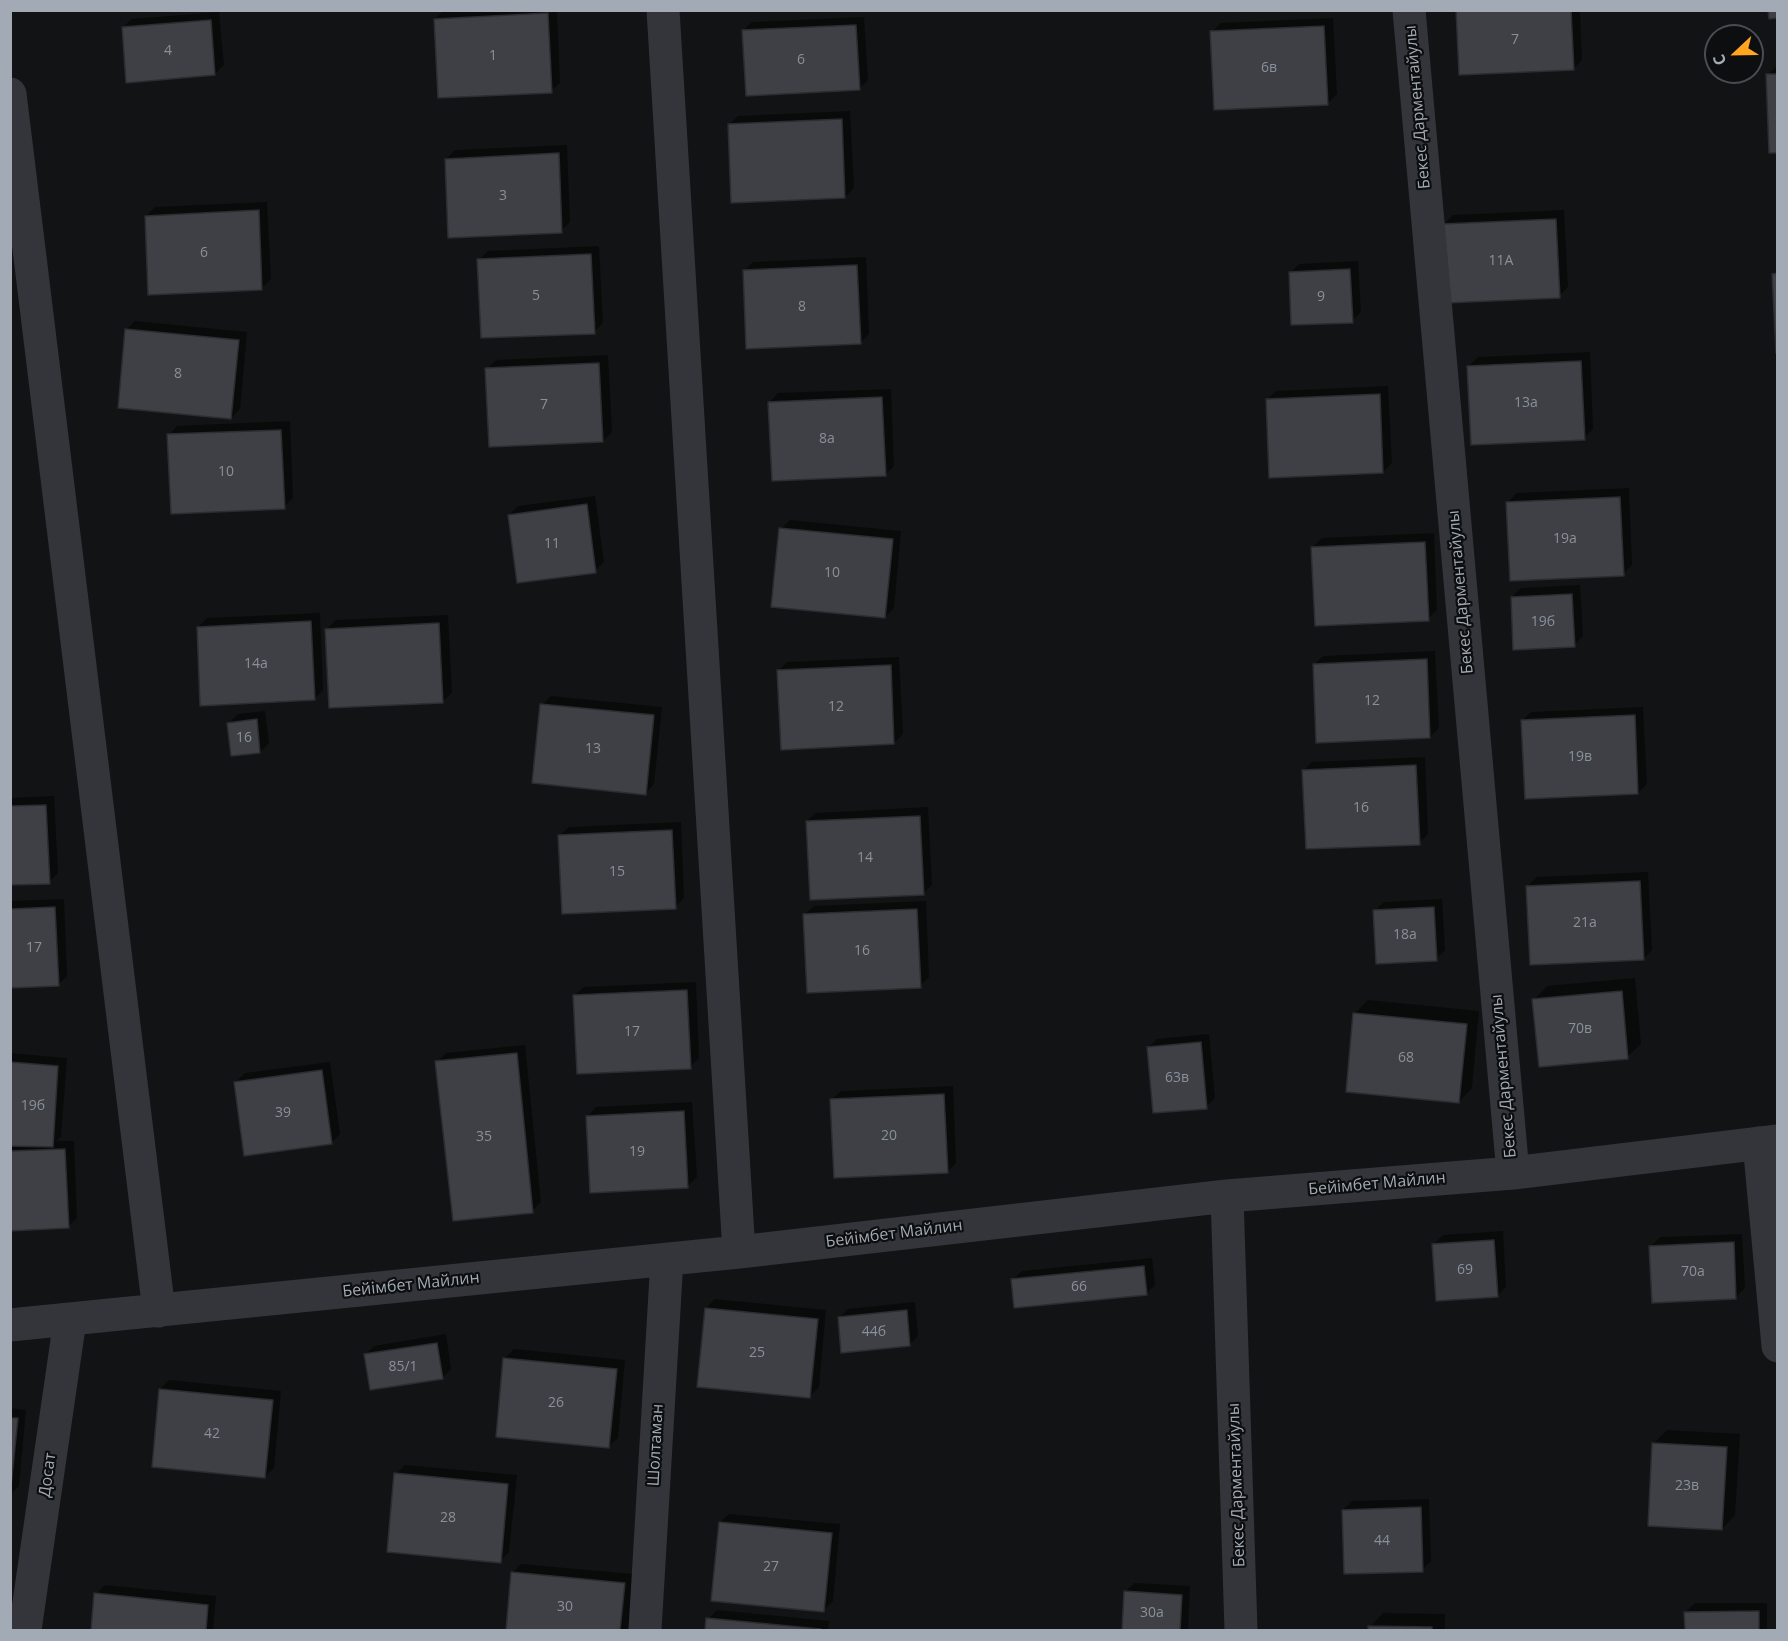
<!DOCTYPE html>
<meta charset="utf-8">
<style>
body{margin:0}
#map{position:relative;width:1788px;height:1641px;overflow:hidden;background:#121314;font-family:"Open Sans",sans-serif}
canvas{display:block}
.frame{position:absolute;inset:0;border:12px solid #a2aab6;pointer-events:none}
.north{position:absolute;left:1704px;top:24px;width:60px;height:60px;box-sizing:border-box;background:#0d0e0f;border:2px solid #494c52;border-radius:50%;rotate:248deg;font-size:16px;font-weight:700;line-height:24px;text-align:center;color:#a2aab6}
.north::after{content:'';display:block;margin:auto;width:21px;height:27px;background:#ffa520;clip-path:polygon(50% 0,100% 100%,50% 72%,0 100%)}
</style>
<div id="map">
<canvas width="1788" height="1641"></canvas>
<div class="frame"></div>
<div class="north">С</div>
</div>
<script>
const c = document.querySelector('canvas').getContext('2d');
c.lineJoin = 'round';
function paint(path, color) {
  c.fillStyle = color;
  c.fill(path, 'evenodd');
}
function stroke(path, color, width, dash) {
  c.strokeStyle = color;
  c.lineWidth = width;
  c.lineCap = dash ? 'butt' : 'round';
  c.setLineDash(dash || []);
  c.stroke(path);
}
function drawText(font, color, halo, rows, align = 'center') {
  c.font = font + ' "Open Sans",sans-serif';
  c.lineWidth = 4.5;
  c.setLineDash([]);
  c.textBaseline = 'middle';
  c.strokeStyle = halo;
  c.fillStyle = color;
  for (const [text, x, y, turn = 0] of rows) {
    c.save();
    c.translate(x, y);
    c.rotate((+turn || 0) * Math.PI / 180);
    c.textAlign = isNaN(turn) ? turn : align;
    if (halo) c.strokeText(text, 0, 0);
    c.fillText(text, 0, 0);
    c.restore();
  }
}
paint(new Path2D(`
 M444 10H557L560 83 551 91 435 19Z
 M1458 10H1580L1582 60 1573 69Z
 M219 12 224 65 215 74 123 27 132 19Z
 M864 17 868 80 859 89 743 31 752 22Z
 M1333 18 1337 94 1328 103 1212 32 1221 23Z
 M1778 65V151L1767 75Z
 M850 111 854 188 845 197 729 125 738 116Z
 M567 145 570 222 561 231 446 159 455 150Z
 M267 202 271 279 262 288 146 216 155 207Z
 M1564 210 1568 287 1559 296 1444 224 1453 215Z
 M599 246 603 323 594 332 479 260 488 251Z
 M866 257 869 334 860 343 744 271 753 262Z
 M1358 261 1361 312 1352 321 1290 273 1299 264Z
 M135 321 247 332 240 409 231 418 126 330Z
 M1590 352 1593 429 1584 438 1469 366 1478 357Z
 M608 355 612 432 603 441 487 369 496 360Z
 M1388 386 1392 463 1383 472 1267 400 1276 391Z
 M891 389 894 466 885 475 770 402 778 393Z
 M290 421 293 498 284 507 169 435 177 426Z
 M1629 488 1632 565 1623 574 1508 502 1517 493Z
 M595 496 604 562 595 571 509 515 518 506Z
 M790 520 901 531 894 608 885 617 781 529Z
 M1434 533 1437 610 1428 619 1313 547 1322 538Z
 M1580 585 1583 636 1574 645 1512 597 1521 588Z
 M320 613 323 690 314 699 198 627 207 618Z
 M448 615 452 693 443 701 327 629 336 620Z
 M1435 651 1439 728 1430 737 1314 665 1323 656Z
 M899 657 903 734 894 743 778 671 787 662Z
 M551 696 662 707 654 784 646 793 542 705Z
 M1643 707 1647 784 1638 793 1522 721 1531 712Z
 M265 711 269 743 260 752 229 723 238 714Z
 M1425 757 1428 834 1419 843 1303 771 1312 762Z
 M54 796 58 873 49 882 10 884V798Z
 M928 807 932 885 923 894 807 821 816 813Z
 M681 822 684 898 675 907 560 835 569 827Z
 M1648 872 1652 950 1643 959 1528 886 1537 877Z
 M64 899 67 976 58 985 10 987V901Z
 M1442 899 1445 950 1436 959 1375 911 1384 902Z
 M926 901 929 977 920 986 805 914 814 906Z
 M1635 978 1641 1044 1627 1057 1534 1000 1547 986Z
 M696 982 699 1058 690 1067 575 995 584 987Z
 M1368 1000 1479 1011 1472 1088 1459 1102 1354 1014Z
 M1209 1034 1215 1098 1206 1107 1148 1048 1157 1039Z
 M525 1045 541 1202 532 1211 437 1062 446 1053Z
 M10 1053 67 1058 61 1137 56 1141H74L77 1218 68 1227 10 1229Z
 M330 1062 340 1134 331 1143 236 1082 245 1073Z
 M953 1086 956 1163 947 1172 832 1099 841 1091Z
 M692 1102 697 1177 688 1186 588 1116 596 1107Z
 M1503 1231 1506 1287 1497 1296 1434 1244 1443 1235Z
 M1742 1234 1745 1288 1736 1297 1651 1246 1660 1237Z
 M1152 1258 1155 1285 1146 1294 1013 1279 1022 1271Z
 M715 1299 826 1310 819 1387 810 1396 706 1308Z
 M915 1302 918 1336 909 1345 839 1318 848 1309Z
 M446 1334 451 1369 442 1378 365 1355 374 1346Z
 M514 1349 625 1360 618 1438 609 1446 505 1358Z
 M169 1380 281 1391 274 1468 265 1477 160 1389Z
 M10 1408 26 1410 19 1486 10 1495Z
 M1667 1430 1740 1434 1735 1515 1722 1529 1654 1443Z
 M405 1465 517 1475 509 1552 500 1561 396 1474Z
 M1429 1499 1431 1561 1422 1570 1343 1510 1352 1501Z
 M729 1514 840 1524 833 1601 824 1610 720 1522Z
 M521 1564 633 1574 628 1630H507L513 1572Z
 M1134 1583 1190 1586 1188 1630H1123L1125 1592Z
 M105 1585 216 1596 213 1630H92L96 1594Z
 M1695 1603H1767V1630H1686V1612Z
 M717 1610 829 1621 828 1630H707L708 1619Z
 M1383 1613 1445 1614V1630H1369L1370 1627Z`), '#0007');
const building = new Path2D(`
 M1456 10H1571L1574 70 1459 75Z
 M1768 10H1778V18L1769 19Z
 M548 13 552 93 438 98 434 19Z
 M211 20 215 75 126 83 122 27Z
 M856 25 860 90 746 96 742 30Z
 M1324 26 1328 105 1214 110 1210 31Z
 M1766 74H1778V153H1769Z
 M842 119 845 198 731 203 728 124Z
 M559 153 562 233 448 238 445 159Z
 M259 210 262 290 148 295 145 216Z
 M1556 219 1560 298 1446 303 1442 224Z
 M591 254 595 334 481 338 477 259Z
 M857 265 861 344 746 349 743 270Z
 M1350 269 1353 323 1291 325 1289 272Z
 M1778 273V353H1776L1772 274Z
 M125 329 239 340 231 419 118 408Z
 M1581 361 1585 440 1471 445 1467 366Z
 M599 363 603 442 489 447 485 368Z
 M1380 394 1383 473 1269 478 1266 399Z
 M882 397 886 476 772 481 768 402Z
 M281 430 285 509 171 514 167 434Z
 M1620 497 1624 576 1510 581 1506 502Z
 M587 504 596 573 517 583 508 515Z
 M779 528 893 539 885 618 771 607Z
 M1425 542 1429 621 1315 626 1311 547Z
 M1572 594 1575 647 1513 650 1511 597Z
 M311 621 315 700 200 706 197 627Z
 M439 623 443 703 329 708 325 629Z
 M1427 659 1430 738 1316 743 1313 664Z
 M891 665 894 744 781 750 777 670Z
 M540 704 654 715 646 795 532 783Z
 M1635 715 1638 794 1525 799 1521 720Z
 M257 719 260 753 231 756 227 723Z
 M1416 765 1420 845 1306 849 1302 770Z
 M46 805 50 884 10 885V806Z
 M920 816 924 895 810 900 806 821Z
 M672 830 676 909 562 914 558 835Z
 M1640 881 1644 960 1530 965 1526 886Z
 M55 907 59 986 10 988V909Z
 M1434 907 1437 961 1376 964 1373 910Z
 M917 909 921 988 807 993 803 914Z
 M687 990 691 1069 577 1074 573 995Z
 M1622 991 1628 1059 1539 1067 1532 999Z
 M1353 1013 1467 1024 1459 1103 1346 1092Z
 M1201 1042 1207 1109 1153 1113 1147 1047Z
 M517 1053 533 1213 453 1221 435 1061Z
 M10 1062 58 1066 53 1147 10 1146Z
 M322 1070 332 1144 244 1156 234 1082Z
 M944 1094 948 1173 834 1178 830 1099Z
 M684 1111 688 1188 590 1193 586 1116Z
 M65 1149 69 1228 10 1231V1151Z
 M1494 1240 1498 1297 1436 1301 1432 1244Z
 M1734 1242 1736 1299 1652 1303 1649 1246Z
 M1144 1266 1147 1295 1014 1308 1011 1279Z
 M705 1308 818 1319 810 1398 697 1387Z
 M907 1310 910 1346 841 1353 838 1317Z
 M437 1343 443 1379 370 1390 364 1354Z
 M503 1358 617 1369 609 1448 496 1437Z
 M159 1389 273 1400 265 1478 152 1467Z
 M10 1418H18L10 1496Z
 M1652 1443 1727 1447 1722 1530 1648 1526Z
 M394 1473 508 1484 501 1563 387 1552Z
 M1421 1507 1423 1572 1344 1574 1342 1510Z
 M719 1522 832 1533 824 1612 711 1601Z
 M511 1572 625 1583 620 1630H506Z
 M1124 1591 1182 1595 1180 1630H1122Z
 M94 1593 208 1605 206 1630H91Z
 M1759 1611V1630H1685L1684 1612Z
 M706 1618 821 1629 820 1630H705Z
 M1368 1626 1432 1627V1630H1368Z`);
paint(building, '#3e4045');
stroke(building, '#2c2c31', 1.5);
stroke(new Path2D(`
 M663 10 739 1252
 M1409 10 1513 1173
 M10 94 159 1311
 M1759 1143 1778 1346
 M1227 1196 1241 1630
 M10 1325 739 1252 1227 1196 1513 1173 1778 1141
 M25 1630 70 1320
 M645 1630 667 1259`), '#33353a', 33);
drawText('14px', '#89909a', null, [
 ["7",1515,40],
 ["4",168,51],
 ["1",493,56],
 ["6",801,60],
 ["6в",1269,68],
 ["3",503,196],
 ["6",204,253],
 ["11А",1501,261],
 ["5",536,296],
 ["9",1321,297],
 ["8",802,307],
 ["8",178,374],
 ["13а",1526,403],
 ["7",544,405],
 ["8а",827,439],
 ["10",226,472],
 ["19а",1565,539],
 ["11",552,544],
 ["10",832,573],
 ["19б",1543,622],
 ["14а",256,664],
 ["12",1372,701],
 ["12",836,707],
 ["16",244,738],
 ["13",593,749],
 ["19в",1580,757],
 ["16",1361,808],
 ["14",865,858],
 ["15",617,872],
 ["21а",1585,923],
 ["18а",1405,935],
 ["17",34,948],
 ["16",862,951],
 ["70в",1580,1029],
 ["17",632,1032],
 ["68",1406,1058],
 ["63в",1177,1078],
 ["19б",33,1106],
 ["39",283,1113],
 ["20",889,1136],
 ["35",484,1137],
 ["19",637,1152],
 ["69",1465,1270],
 ["70а",1693,1272],
 ["66",1079,1287],
 ["44б",874,1332],
 ["25",757,1353],
 ["85/1",403,1367],
 ["26",556,1403],
 ["42",212,1434],
 ["23в",1687,1486],
 ["28",448,1518],
 ["44",1382,1541],
 ["27",771,1567],
 ["30",565,1607],
 ["30а",1152,1613]
]);
drawText('16px', '#a2aab6', '#0d0e0f', [
 ["Бекес Дарментайулы",1418,107,-95],
 ["Бекес Дарментайулы",1461,592,-95],
 ["Бекес Дарментайулы",1504,1076,-95],
 ["Бейімбет Майлин",1377,1184,-5],
 ["Бейімбет Майлин",894,1234,-7],
 ["Бейімбет Майлин",411,1285,-6],
 ["Шолтаман",656,1445,-87],
 ["Досат",48,1475,-82],
 ["Бекес Дарментайулы",1237,1485,-92]
]);
</script>
